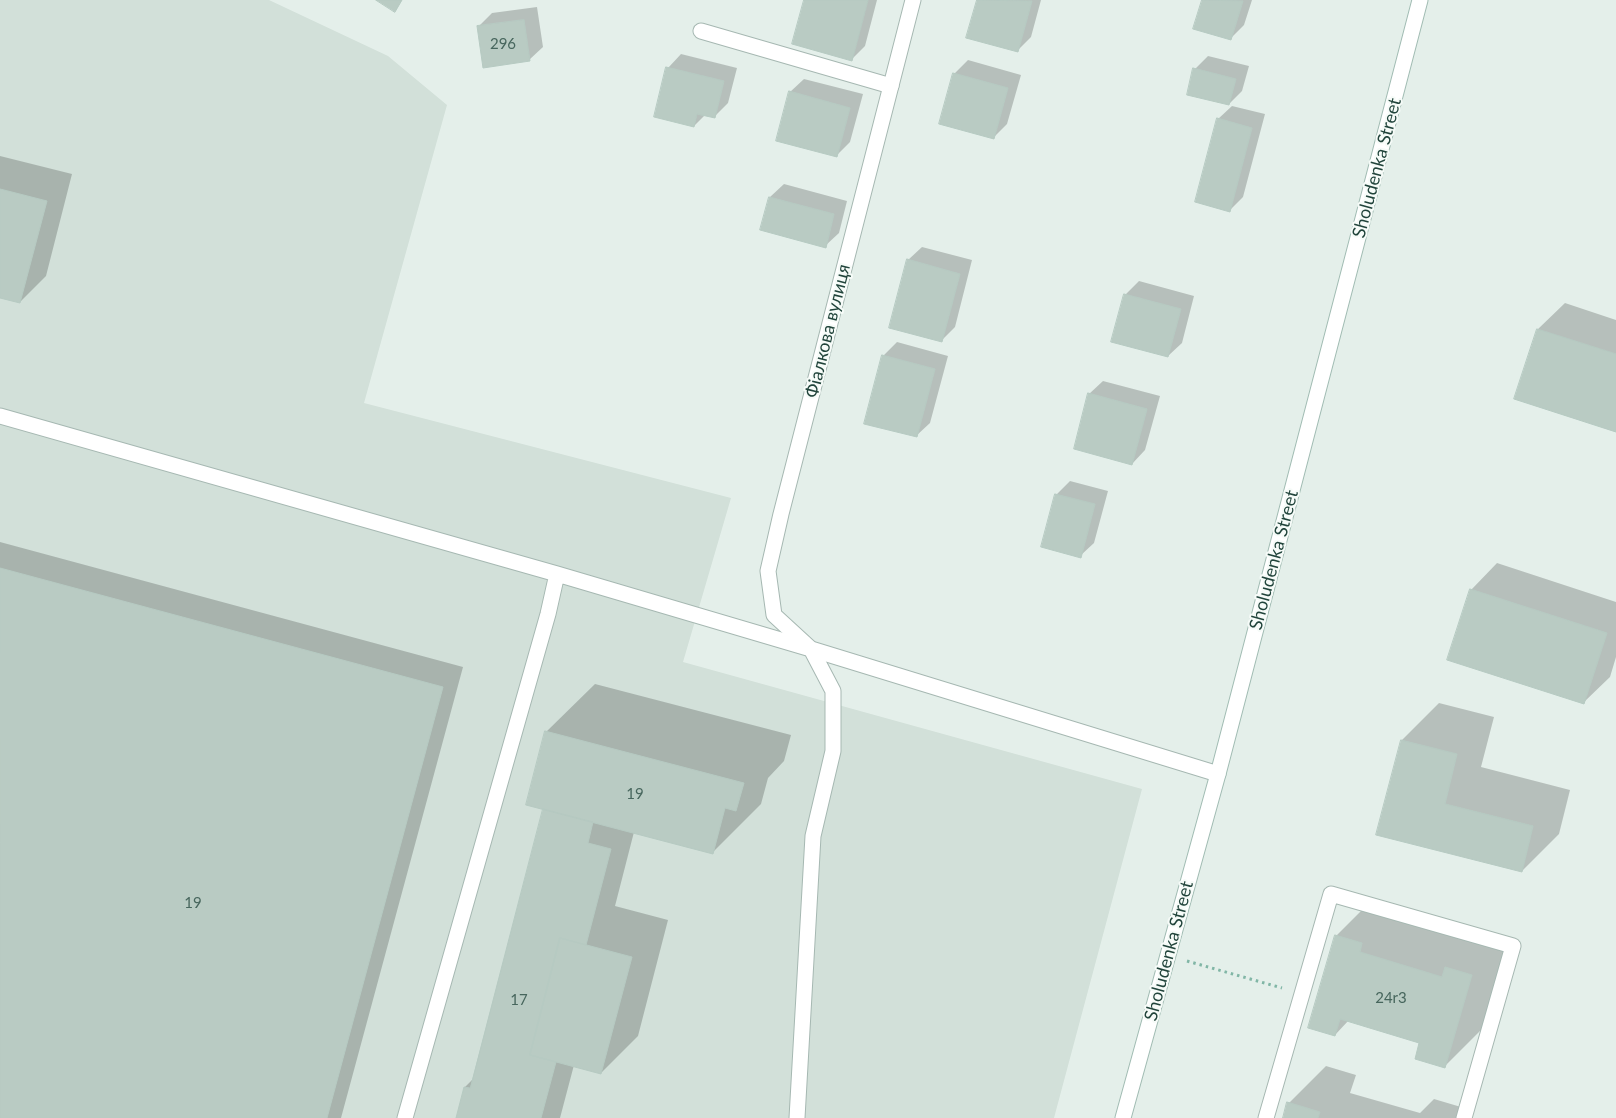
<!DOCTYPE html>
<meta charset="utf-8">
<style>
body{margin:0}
canvas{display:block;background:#e4efea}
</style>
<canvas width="1616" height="1118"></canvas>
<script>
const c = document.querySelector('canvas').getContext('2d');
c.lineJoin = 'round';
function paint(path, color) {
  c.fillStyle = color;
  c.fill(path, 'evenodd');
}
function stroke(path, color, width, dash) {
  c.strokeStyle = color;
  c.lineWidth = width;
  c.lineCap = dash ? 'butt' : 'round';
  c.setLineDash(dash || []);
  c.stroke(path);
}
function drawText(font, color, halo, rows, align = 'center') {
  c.font = font + ' Lato,sans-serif';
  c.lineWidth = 4;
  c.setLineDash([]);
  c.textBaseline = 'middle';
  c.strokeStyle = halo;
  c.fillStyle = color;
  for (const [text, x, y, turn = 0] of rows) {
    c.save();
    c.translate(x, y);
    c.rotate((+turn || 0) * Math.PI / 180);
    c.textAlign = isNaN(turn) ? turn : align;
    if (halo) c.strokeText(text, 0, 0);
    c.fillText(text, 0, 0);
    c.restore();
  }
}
paint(new Path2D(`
 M0 0H269L388 56 447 105 364 403 731 498 683 662 1142 789 1054 1118H0Z`), '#d2e0d9');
paint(new Path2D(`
 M806 0H877L865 46 852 59Z
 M978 0H1041L1031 37 1017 51 968 37Z
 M1203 0H1252L1244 25 1231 38 1195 28Z
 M537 7 543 47 529 60 479 26 492 13Z
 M681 54 737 68 728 103 714 117 705 115 694 126 668 68Z
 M1208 56 1249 66 1242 91 1229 104 1195 69Z
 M968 60 1021 75 1007 124 994 137 954 74Z
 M804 79 863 94 850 142 836 156 790 92Z
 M1232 106 1265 114 1243 197 1230 210 1218 119Z
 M0 156 72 174 46 276 20 302 0 297Z
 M784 184 847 201 839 233 825 246 770 197Z
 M922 247 972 260 955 327 941 341 908 260Z
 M1139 281 1194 296 1182 343 1168 356 1125 295Z
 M1565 303 1616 320V431L1516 399 1538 329Z
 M897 342 948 356 930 423 916 436 884 355Z
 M1103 381 1160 396 1145 450 1132 464 1089 394Z
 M1070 481 1108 491 1094 543 1080 556 1056 495Z
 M0 542 463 667 341 1118H0Z
 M1497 563 1616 602V657L1610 677 1583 703 1471 590Z
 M595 684 791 735 784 761 768 778 761 804 713 852 634 832 615 906 668 920 638 1036 601 1073 574 1065 560 1118H457L465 1087 474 1078 544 809 546 732Z
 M1439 703 1494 717 1481 767 1570 790 1559 834 1522 871 1378 834 1402 740Z
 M1373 899 1509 938 1481 1030 1444 1067 1421 1042 1349 1020 1335 1035 1336 936Z
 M1326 1066 1356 1075 1350 1093 1420 1113 1434 1099 1461 1107 1458 1118H1284L1289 1103Z`), '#0003');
const building = new Path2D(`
 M376 0H402L395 12Z
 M804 0H868L852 61 792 44Z
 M977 0 1032 1 1018 52 966 38Z
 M1202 0 1243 1 1231 40 1193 29Z
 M524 20 530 61 483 68 477 26Z
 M666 67 724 81 715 118 697 114 694 127 654 117Z
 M1193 68 1236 79 1229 105 1187 95Z
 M953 73 1008 88 994 139 939 124Z
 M789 91 850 108 837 157 776 141Z
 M1217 118 1252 128 1230 212 1195 202Z
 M0 189 47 201 20 303 0 298Z
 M769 197 834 214 826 248 760 230Z
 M907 259 960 274 942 342 889 328Z
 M1124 294 1181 309 1168 357 1111 342Z
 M1537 329 1616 354V432L1514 399Z
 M882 355 935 369 917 437 864 424Z
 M1088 393 1147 409 1132 465 1074 449Z
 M1055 494 1095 504 1081 558 1041 547Z
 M0 568 443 687 327 1118H0Z
 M1470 589 1607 633 1584 704 1447 660Z
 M545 731 744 783 736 811 725 808 713 854 526 805Z
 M1401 740 1457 754 1445 804 1533 826 1522 872 1376 835Z
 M543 809 593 822 588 843 611 849 586 945 560 938 530 1055 556 1062 541 1118H456L464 1087 470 1088Z
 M1335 935 1362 943 1360 952 1442 977 1445 967 1472 975 1445 1068 1415 1059 1419 1043 1340 1019 1335 1036 1308 1028Z
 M560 938 632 957 601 1074 530 1055Z
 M1287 1102 1320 1112 1318 1118H1283Z`);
paint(building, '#b9cbc3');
stroke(building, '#b6cac2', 1);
const service = new Path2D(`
 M701 31 891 86
 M0 416 557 574 811 649 833 691V751L813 836 797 1118
 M405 1118 548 614 557 574
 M1266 1118 1331 894 1513 946 1464 1118`);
const minor = new Path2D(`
 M913 0 781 514 768 571 774 615 811 649 1218 774`);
const secondary = new Path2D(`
 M1123 1118 1218 774 1420 0`);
stroke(service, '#a6b8b2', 17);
stroke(minor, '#a6b8b2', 17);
stroke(secondary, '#a1bcb3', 17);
stroke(new Path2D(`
 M1187 961 1282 988`), '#81b6a6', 3, [2.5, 4]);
stroke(service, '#fff', 15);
stroke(minor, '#fff', 15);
stroke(secondary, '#fff', 15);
drawText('15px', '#47665d', null, [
 ["296",503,44],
 ["19",635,794],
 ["19",193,903],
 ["24r3",1391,998],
 ["17",519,1000]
]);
drawText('18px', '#21443b', '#f6fbf8', [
 ["Sholudenka Street",1377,168,-75],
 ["Фіалкова вулиця",828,331,-76],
 ["Sholudenka Street",1274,560,-75],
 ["Sholudenka Street",1169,951,-75]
]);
</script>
